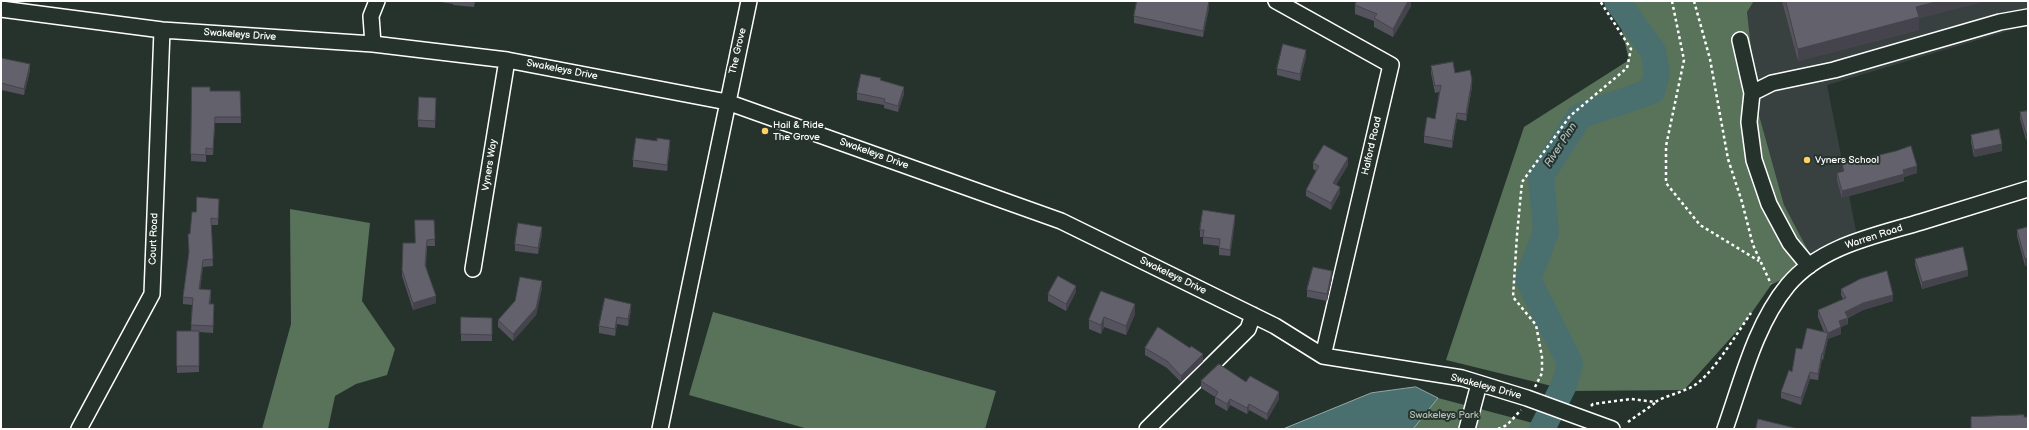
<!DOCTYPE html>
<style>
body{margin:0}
#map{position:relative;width:2029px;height:430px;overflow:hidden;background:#26332d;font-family:"Balsamiq Sans",sans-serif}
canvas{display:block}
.frame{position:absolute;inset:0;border:2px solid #fff;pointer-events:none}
</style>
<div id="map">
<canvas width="2029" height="430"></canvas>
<div class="frame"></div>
</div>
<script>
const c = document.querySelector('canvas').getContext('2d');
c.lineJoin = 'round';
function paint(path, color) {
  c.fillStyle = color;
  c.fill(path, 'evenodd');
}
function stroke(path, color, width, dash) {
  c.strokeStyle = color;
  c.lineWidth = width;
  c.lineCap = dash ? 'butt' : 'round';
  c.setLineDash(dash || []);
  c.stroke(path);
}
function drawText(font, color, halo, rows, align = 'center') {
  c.font = font + ' "Balsamiq Sans",sans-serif';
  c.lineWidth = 4;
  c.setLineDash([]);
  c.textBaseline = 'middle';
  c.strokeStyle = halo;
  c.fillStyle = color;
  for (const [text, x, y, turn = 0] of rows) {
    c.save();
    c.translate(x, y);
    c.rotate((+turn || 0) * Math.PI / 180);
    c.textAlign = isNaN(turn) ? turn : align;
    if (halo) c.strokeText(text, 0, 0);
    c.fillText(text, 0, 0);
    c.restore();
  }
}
paint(new Path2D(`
 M1754 1H2028V25L1827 85 1857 236 1810 257 1784 205 1759 115 1747 12Z`), '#384140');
paint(new Path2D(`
 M1615 1H1754L1747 12 1759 115 1784 205 1814 262 1771 285 1746 321 1684 390 1572 391 1446 360 1524 127 1629 60Z
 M290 209 370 223 362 301 395 349 387 375 356 384 335 396 328 429H262L291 324Z
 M713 312 996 391 985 429H808L689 395Z
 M1438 398 1552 428 1413 429Z`), '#58735a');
const water = new Path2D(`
 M1416 387 1438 398 1413 429H1283L1371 393Z`);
paint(water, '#4a6f6f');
stroke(water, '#92a9a9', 1);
stroke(new Path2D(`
 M1542 429 1565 383 1570 363 1528 279 1546 232 1541 176 1580 116 1652 91 1657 73 1653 51 1617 1`), '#4a6f6f', 26);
const minor = new Path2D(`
 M1276 1 1391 65 1323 356
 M1 9 162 30 373 44 507 60 727 102 1061 221 1275 326 1323 356 1462 378 1527 398 1612 429
 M1740 40 1752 93
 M373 44 371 16 377 1
 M1809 266 1790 243 1769 204 1754 160 1749 122 1752 93 1772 83 1834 70 2000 22 2028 17
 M473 269 507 60
 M79 429 152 294 162 30
 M660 429 749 1
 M1147 429 1248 329 1253 315
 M1467 429 1479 384
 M1725 429C1742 381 1755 325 1788 285 1821 246 1874 236 1921 222 1956 211 1992 200 2028 189`);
stroke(minor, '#fff', 18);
stroke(new Path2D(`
 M1672 1 1684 60 1666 146V183L1700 225 1759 261
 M1694 1 1710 59 1728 159 1742 202 1753 245 1771 284
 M1535 387 1542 373V357L1536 325 1513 297 1517 235 1522 182 1570 116 1627 68 1631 49 1600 1
 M1591 406 1593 404 1631 399 1655 402C1669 394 1687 392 1699 382 1716 368 1738 332 1751 313
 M1628 422 1655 403
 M1498 429 1507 425 1521 410`), '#fff', 2.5, [3, 3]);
stroke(minor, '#26332d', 15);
paint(new Path2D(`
 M435 1H475L474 7 453 5V4Z
 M1411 1V6L1393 37 1374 27V21L1355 14V5Z
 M1782 1H1986L1919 18V30L1798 61Z
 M1209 8 1203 37 1134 23V16Z
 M1306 56 1300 81 1277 75V69Z
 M1 58 30 70 24 95 1 90Z
 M1431 66 1455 73 1472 87 1466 121 1457 119 1452 148 1424 143V136L1435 119 1439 92 1435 93 1431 73Z
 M881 80 904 94 898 112 884 108V105L857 100V93Z
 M192 87 210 91H240L241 123H215L213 155H206V162L191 161Z
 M436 105 435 128 418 127V120Z
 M2027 105H2028V140H2026L2020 119V112L2027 111Z
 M1971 135 2002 151 1974 157 1971 142Z
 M670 146 667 171 633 167V160Z
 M1313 163 1348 165 1336 185 1340 193 1331 210 1306 196V190L1316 171 1313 169Z
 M1842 164 1917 173 1904 177V181L1842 198 1837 180V173L1843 172Z
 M219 205 218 225H211L213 266 203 267 200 289 211 297 210 304 214 311 213 333 199 332V372L177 373V331H191L192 305 183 304V297L189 254 188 234H190L196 212Z
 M434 220 435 246H427L426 266 436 303 413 310 402 276V270L415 243Z
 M1235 221 1230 256 1219 255V246L1203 244V237H1200V230Z
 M2028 227V265L2025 266 2017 236V230Z
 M542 234 538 254 515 251V244Z
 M1915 259 1968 276 1922 289 1915 265Z
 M1332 278 1327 301 1307 297V290Z
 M542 288 536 315 513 341 498 327V320Z
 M1841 289 1893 301 1863 310 1848 318V324L1841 327V334L1828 339 1823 360 1822 359 1818 380 1810 379 1801 405 1781 398V392L1792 372 1802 349 1824 332 1818 317V310L1843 299 1841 295Z
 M1101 291 1135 314 1126 335 1104 327 1101 334 1089 329V320Z
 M1076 292 1066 311 1048 301V294Z
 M631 310 628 326 617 324 615 336 599 333V326Z
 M461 317 492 318V341H461Z
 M1145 348H1190L1203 361 1181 382 1167 368 1145 355Z
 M1201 381 1246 382 1279 399 1267 420 1249 410 1247 414 1230 405 1227 411 1215 404V397L1201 388Z`), '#55535d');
paint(new Path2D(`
 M1209 1V8L1203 37V31Z
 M1408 1H1411V6L1393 37V29Z
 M1939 1H1986L1919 18V30L1798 61V49L1916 7Z
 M1306 50V56L1300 81V74Z
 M30 64V70L24 95V89Z
 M1472 80V87L1466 121V114Z
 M904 87V94L898 112V106Z
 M1457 113V119L1452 148V141Z
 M2028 133V140H2026V134Z
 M670 140V146L667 171V165Z
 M2002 144V151L1974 157V150Z
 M1348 158V165L1333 190V183Z
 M1917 166V173L1904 177V181L1842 198V191L1903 170Z
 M1340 187V193L1331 210V203Z
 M1235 215V221L1230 256V250Z
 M542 227V234L538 254V248Z
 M2028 258V265L2025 266V259Z
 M203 260V267L199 296V289Z
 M1968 270V276L1922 289V282Z
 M1332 271V278L1327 301V294Z
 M542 281V288L536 315 513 341V334Z
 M1076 286V292L1066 311V304Z
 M1893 295V301L1863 310 1847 318 1848 324 1841 327V334L1828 339 1823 360V353L1828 333 1839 321 1845 312 1863 303Z
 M436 296V303L413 310V303Z
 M631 304V310L628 326V319Z
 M1135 304V314L1126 335V326Z
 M617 317V324L615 336V329Z
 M1104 317V327L1101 334V325Z
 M1822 353V359L1818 380V374Z
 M1203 354V361L1181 382V376Z
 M1810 372V379L1801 405V398Z
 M1279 392V399L1267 420V414Z
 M1230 399V405L1227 411V404Z
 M1249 404V410L1247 414V408Z`), '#45444c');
const building = new Path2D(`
 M1137 1H1209L1203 31 1134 16Z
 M1357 1H1408L1393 29 1374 18 1377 14 1355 5Z
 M1786 1H1939L1916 7 1919 17 1798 49Z
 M1283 44 1306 50 1300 74 1277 69Z
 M1 58 30 64 24 89 1 83Z
 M1453 62 1455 73 1470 70 1472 80 1466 114 1457 113 1452 141 1424 136 1427 117 1435 119 1441 85 1435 86 1431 66Z
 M861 74 881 78 880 80 904 87 898 106 884 102 885 99 857 93Z
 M192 87H210V91H240L241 117H215L213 149 206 148V155L191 154Z
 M419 97 436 98 435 121 418 120Z
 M2028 111V133L2026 134 2020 112Z
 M1999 129 2002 144 1974 150 1971 135Z
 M636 138 657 141V138L670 140 667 165 633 160Z
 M1324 145 1348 158 1333 183 1340 187 1331 203 1306 190 1319 166 1313 163Z
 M1911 146 1917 166 1903 170 1904 174 1842 191 1837 173 1844 171 1842 164 1896 151Z
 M197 197 219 199 218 219 211 218 213 259 203 260 199 289 211 290 209 304H214L213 326 191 325 193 298 183 297 189 252 188 234H190L192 212H196Z
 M1203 210 1235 215 1230 250 1219 248 1220 239 1203 237 1204 230H1200Z
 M415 220H434L435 239 427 240 425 265 436 296 413 303 402 270 403 243H415Z
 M518 223 542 227 538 248 515 244Z
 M2028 227V258L2025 259 2017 230Z
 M1963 247 1968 270 1922 282 1915 259Z
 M1313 267 1332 271 1327 294 1307 290Z
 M1887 271 1893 295 1863 303 1845 312 1848 318 1839 321 1841 327 1828 333 1823 353H1822L1818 374 1810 372 1801 398 1781 392 1789 370 1792 372 1796 348 1802 349 1807 328 1828 333 1818 310 1846 298 1841 289 1860 279Z
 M1058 276 1076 286 1066 304 1048 294Z
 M520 277 542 281 536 308 513 334 498 320 515 301Z
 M1101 291 1135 304 1126 326 1104 317 1101 325 1089 320Z
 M605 298 631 304 628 319 617 317 615 329 599 326Z
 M461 317 492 318V335L461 334Z
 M1158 327 1190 348 1191 346 1203 354 1181 376 1167 361 1145 348Z
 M177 331H199V366H177Z
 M1219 364 1246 382 1250 376 1279 392 1267 414 1249 404 1247 408 1230 399 1227 404 1215 397 1218 392 1201 381Z
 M2024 415V417H2028V429H1971V417Z
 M1758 419 1799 429H1756Z`);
paint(building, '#63616c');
stroke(building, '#45444c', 1);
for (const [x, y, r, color] of [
 [765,131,4,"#ffd166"],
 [1807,160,4,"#ffd166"]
]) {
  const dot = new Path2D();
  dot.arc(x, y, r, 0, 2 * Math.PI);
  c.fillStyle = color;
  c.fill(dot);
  stroke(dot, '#26332d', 1.5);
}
drawText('10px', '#fff', '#26332d', [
 ["Swakeleys Drive",240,35,4],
 ["The Grove",738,51,-77],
 ["Swakeleys Drive",562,70,11],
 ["Halford Road",1372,146,-77],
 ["Swakeleys Drive",874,154,20],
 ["Vyners Way",490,165,-81],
 ["Warren Road",1874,237,-18],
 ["Court Road",154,239,-88],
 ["Swakeleys Drive",1173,276,26],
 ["Swakeleys Drive",1486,387,15]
]);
drawText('10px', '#fff', '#26332d', [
 ["Hail & Ride",773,125],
 ["The Grove",773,137],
 ["Vyners School",1815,160]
], 'left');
drawText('10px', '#b4c0b5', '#26332d', [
 ["Swakeleys Park",1444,415]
]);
drawText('italic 11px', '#aebebe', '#26332d', [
 ["River Pinn",1561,145,-57]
]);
</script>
